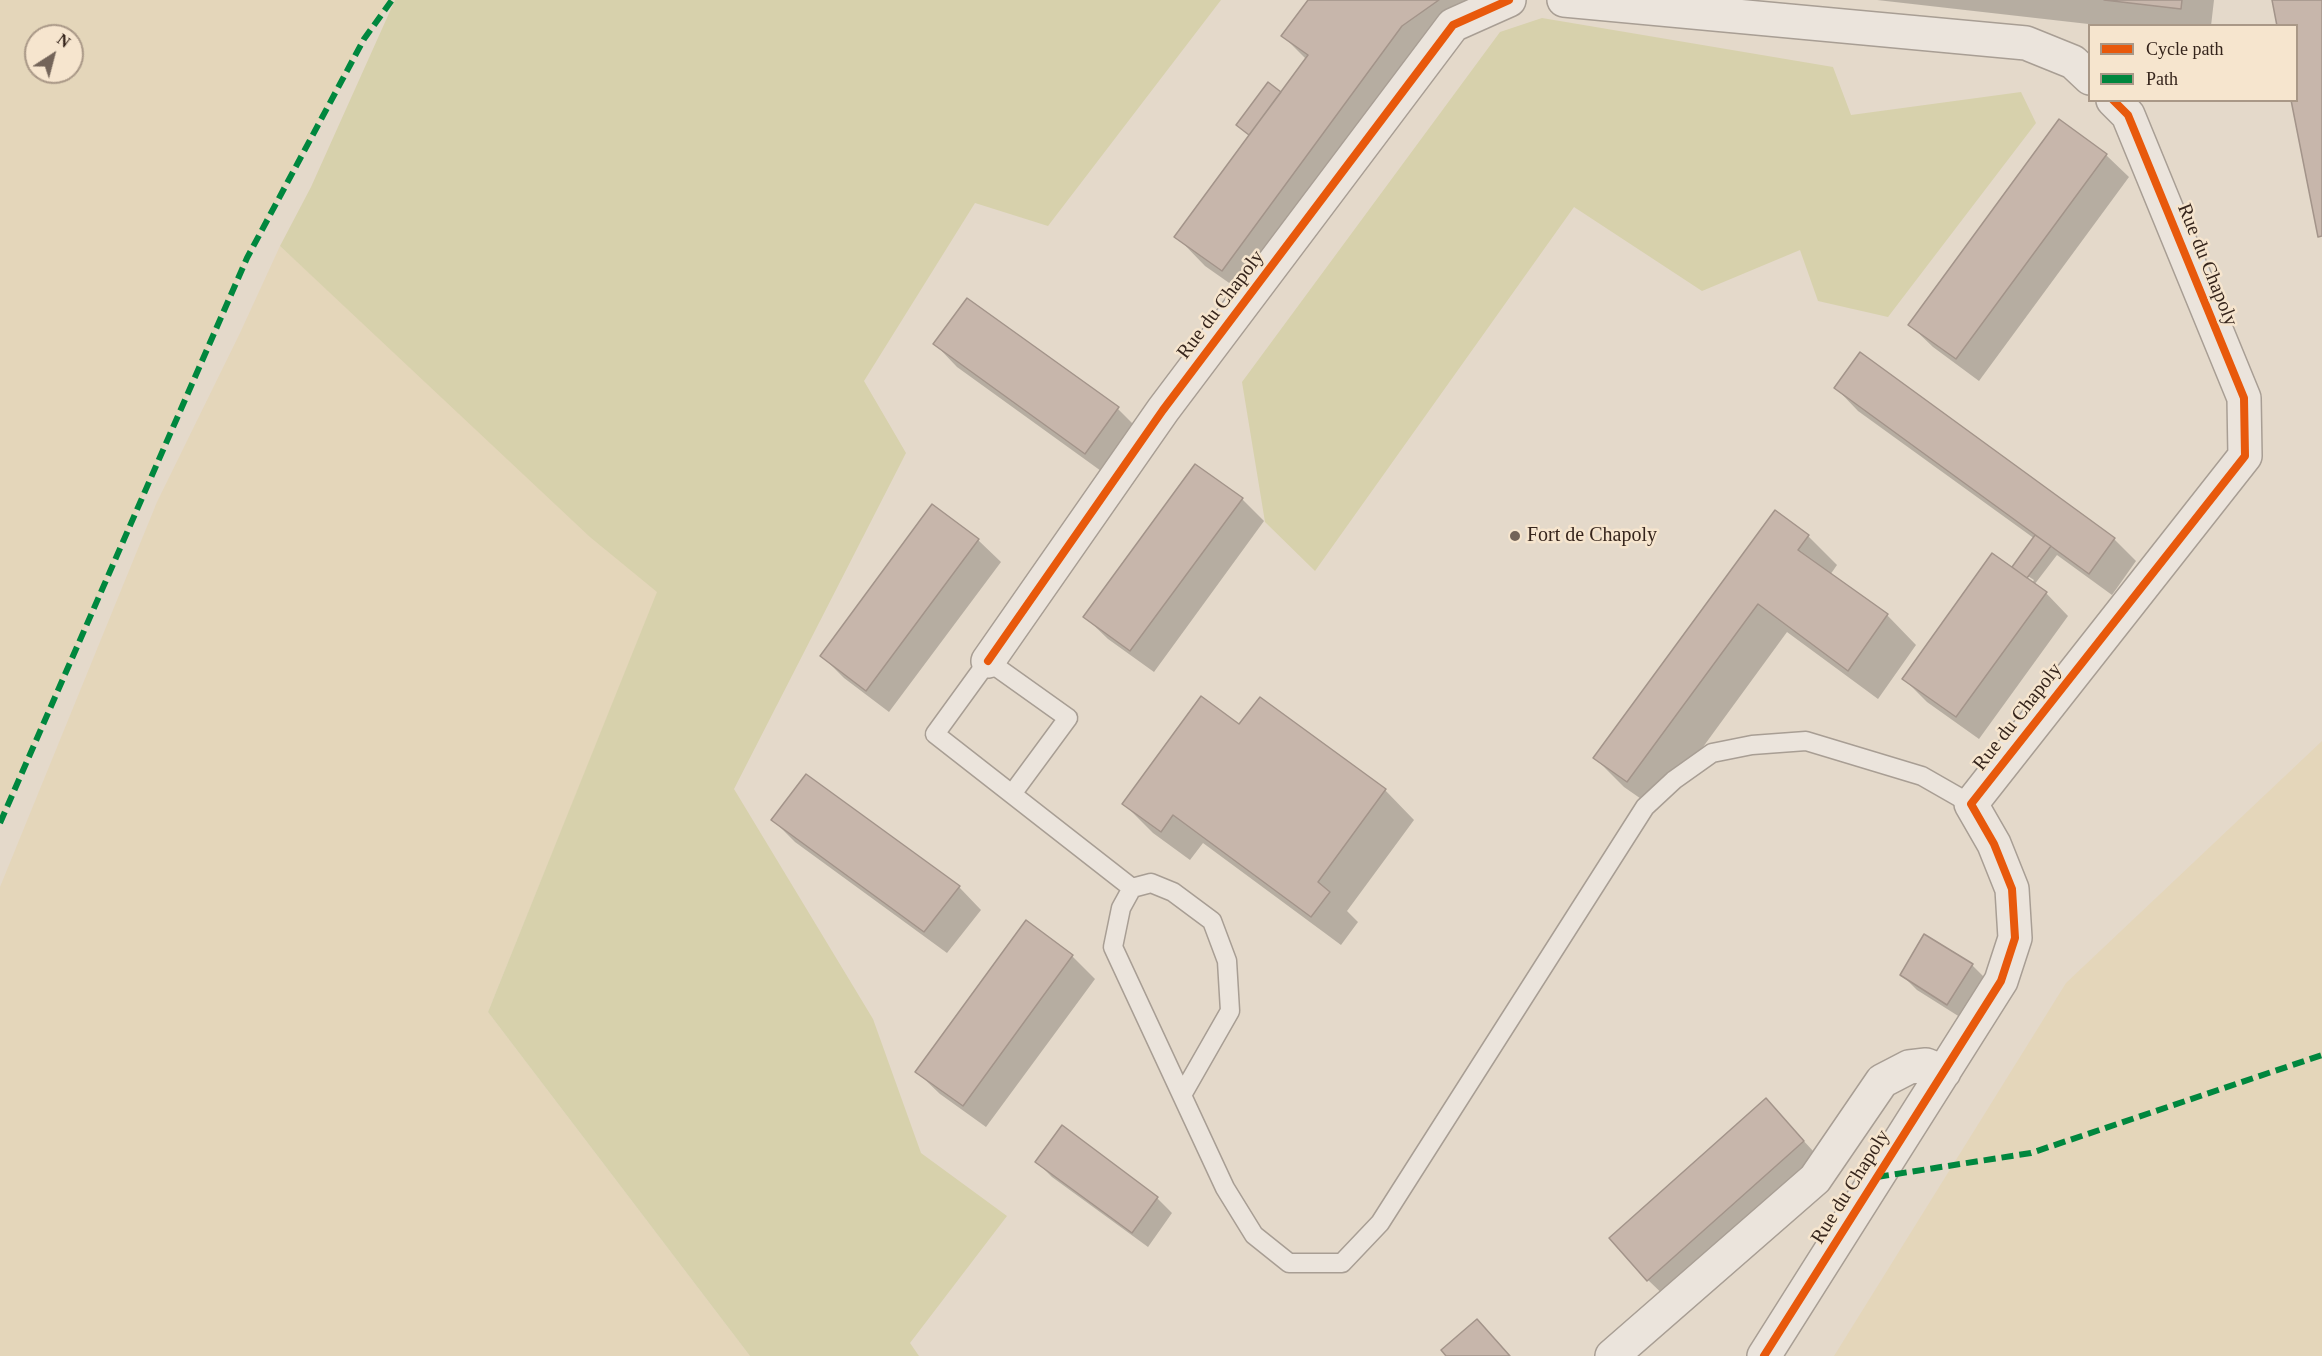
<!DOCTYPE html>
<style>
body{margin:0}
#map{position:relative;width:2322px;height:1356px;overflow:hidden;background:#e4d9ca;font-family:Georgia,serif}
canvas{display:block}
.legend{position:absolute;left:2088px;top:24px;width:210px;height:78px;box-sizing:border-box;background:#f6e5ce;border:2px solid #a99887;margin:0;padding:8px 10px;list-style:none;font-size:18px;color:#36251c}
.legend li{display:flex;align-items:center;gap:12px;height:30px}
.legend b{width:30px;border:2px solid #a99887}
.north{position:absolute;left:24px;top:24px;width:60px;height:60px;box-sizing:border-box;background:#f6e5ce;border:2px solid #a99887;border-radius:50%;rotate:36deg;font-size:16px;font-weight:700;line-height:24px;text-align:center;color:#36251c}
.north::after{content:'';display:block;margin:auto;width:21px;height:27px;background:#736459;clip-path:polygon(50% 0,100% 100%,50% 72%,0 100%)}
</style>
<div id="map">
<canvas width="2322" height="1356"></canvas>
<ul class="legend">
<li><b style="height:8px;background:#e8590c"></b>Cycle path</li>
<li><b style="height:8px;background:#00873e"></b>Path</li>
</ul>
<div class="north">N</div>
</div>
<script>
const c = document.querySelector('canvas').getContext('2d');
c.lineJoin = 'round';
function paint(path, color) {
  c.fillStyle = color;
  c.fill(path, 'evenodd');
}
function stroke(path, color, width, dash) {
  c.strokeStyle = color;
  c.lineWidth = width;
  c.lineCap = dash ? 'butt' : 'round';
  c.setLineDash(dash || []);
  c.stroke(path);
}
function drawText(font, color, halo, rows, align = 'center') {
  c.font = font + ' Georgia,serif';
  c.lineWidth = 5;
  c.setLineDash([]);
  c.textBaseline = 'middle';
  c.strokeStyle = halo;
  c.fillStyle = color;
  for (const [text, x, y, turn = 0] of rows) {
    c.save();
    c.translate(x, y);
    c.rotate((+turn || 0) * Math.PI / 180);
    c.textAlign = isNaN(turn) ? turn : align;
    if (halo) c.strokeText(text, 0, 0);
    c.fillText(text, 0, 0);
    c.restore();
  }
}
paint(new Path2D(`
 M0 0H392L363 39 247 258 0 823ZM36 36H72V72H36Z
 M280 246 658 592 488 1012 750 1356H0V887L157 502 240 333Z
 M2322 741V1356H1834L2066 983Z`), '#e4d6ba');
paint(new Path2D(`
 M395 0H1221L1048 226 975 203 864 381 906 453 734 789 873 1019 921 1153 1007 1216 910 1343 919 1356H750L488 1012 657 592 590 537 280 246 311 187Z
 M1542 18 1833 67 1851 115 2021 92 2036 123 1888 317 1818 301 1800 250 1702 291 1574 207 1315 571 1265 522 1242 382 1500 32Z`), '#d7d1ac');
paint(new Path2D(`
 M1310 0H1496L1432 55 1252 299 1205 266 1176 236 1251 136 1238 125 1281 95 1307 60 1283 36Z
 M1877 0H2214L2211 26H2106Z
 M2060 121 2106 155 2129 177 1979 381 1933 347 1910 325Z
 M935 344 1118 409 1140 431 1108 476 957 367Z
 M1836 388 2114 539 2136 561 2112 595 2057 555 2034 585 2046 593 2068 616 1979 739 1927 702 1904 679 2012 569 2035 539 1858 411ZM2020 571 2034 580 2032 583 2020 574Z
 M1242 499 1264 521 1154 672 1108 639 1085 617Z
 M1808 536 1837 565 1830 575 1887 615 1916 645 1878 699 1787 632 1657 810 1624 787 1595 758Z
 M978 540 1001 562 889 712 844 678 822 656Z
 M1240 726 1385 790 1414 820 1347 911 1358 922 1341 945 1203 843 1190 860 1153 833 1124 804Z
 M773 820 959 887 981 910 947 953 795 842Z
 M1072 956 1095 979 986 1127 940 1094 917 1072Z
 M1972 965 1987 980 1963 1019 1917 990 1902 975Z
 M1766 1100 1825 1164 1671 1302 1648 1280Z
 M1037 1162 1157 1198 1172 1213 1148 1247 1052 1177Z`), '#0003');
const building = new Path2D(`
 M1308 0H1439L1402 26 1222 271 1174 237 1308 55 1281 36Z
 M2104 0H2182L2181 9Z
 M2272 0H2322V236L2318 237 2291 100H2296V26H2277Z
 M1268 82 1281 92 1249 135 1236 125Z
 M2059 119 2107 154 1956 359 1908 325Z
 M967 298 1119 407 1085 454 933 344Z
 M1860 352 2115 538 2089 574 1834 388Z
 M1195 464 1243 498 1130 651 1083 617Z
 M932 504 979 539 866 691 820 656Z
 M1775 510 1809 535 1798 550 1888 614 1848 671 1758 604 1627 782 1593 758Z
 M2035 535 2051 546 2027 578 2012 567Z
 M1992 553 2047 592 1956 717 1902 679Z
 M1201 696 1239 724 1260 697 1386 789 1318 882 1330 892 1311 917 1173 815 1161 832 1122 804Z
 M806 774 960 886 924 932 771 820Z
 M1026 920 1073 955 963 1106 915 1072Z
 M1924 934 1973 964 1947 1005 1900 975Z
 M1766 1098 1804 1141 1647 1281 1609 1238Z
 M1062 1125 1158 1197 1132 1233 1035 1162Z
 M1477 1319 1510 1356H1446L1441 1350Z`);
paint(building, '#c7b6ab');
stroke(building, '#a3948a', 1.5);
const lane = new Path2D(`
 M1012 794 1068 718 988 661 935 734 1132 888
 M1182 1095 1230 1011 1227 961 1212 921 1173 892 1151 883 1132 888 1121 908 1113 947 1225 1188 1254 1235 1289 1263H1342L1380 1223 1645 807 1674 780 1712 753 1752 745 1806 741 1922 776 1971 804`);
const street = new Path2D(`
 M1564 0 2026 43 2073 62 2090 78
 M988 661 1163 410 1453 25 1509 0
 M1612 1356 1815 1179 1882 1081 1909 1067 1926 1065 1944 1072
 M1764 1356 2001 981 2015 938 2012 889 1994 844 1971 804 2245 456 2244 398 2128 115 2113 100`);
stroke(lane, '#a89e94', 21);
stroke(street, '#a89e94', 36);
stroke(lane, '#ebe4dc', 18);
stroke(street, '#ebe4dc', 33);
stroke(new Path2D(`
 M0 823 247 258 364 39 392 0
 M1877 1177 2031 1153 2322 1055`), '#00873e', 6, [12, 6]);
stroke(new Path2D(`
 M988 661 1163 410 1453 25 1509 0
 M1764 1356 2001 981 2015 938 2012 889 1994 844 1971 804 2245 456 2244 398 2128 115 2113 100`), '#e8590c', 8);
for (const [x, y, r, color] of [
 [1515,536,6,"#736459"]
]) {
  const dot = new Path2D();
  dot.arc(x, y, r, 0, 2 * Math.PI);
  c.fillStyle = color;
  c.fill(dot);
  stroke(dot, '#f6e5ce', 2);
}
drawText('20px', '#36251c', '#f6e5ce', [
 ["Rue du Chapoly",2207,265,68],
 ["Rue du Chapoly",1221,305,-53],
 ["Rue du Chapoly",2018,717,-52],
 ["Rue du Chapoly",1851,1187,-58]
]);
drawText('20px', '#36251c', '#f6e5ce', [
 ["Fort de Chapoly",1527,536]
], 'left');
</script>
